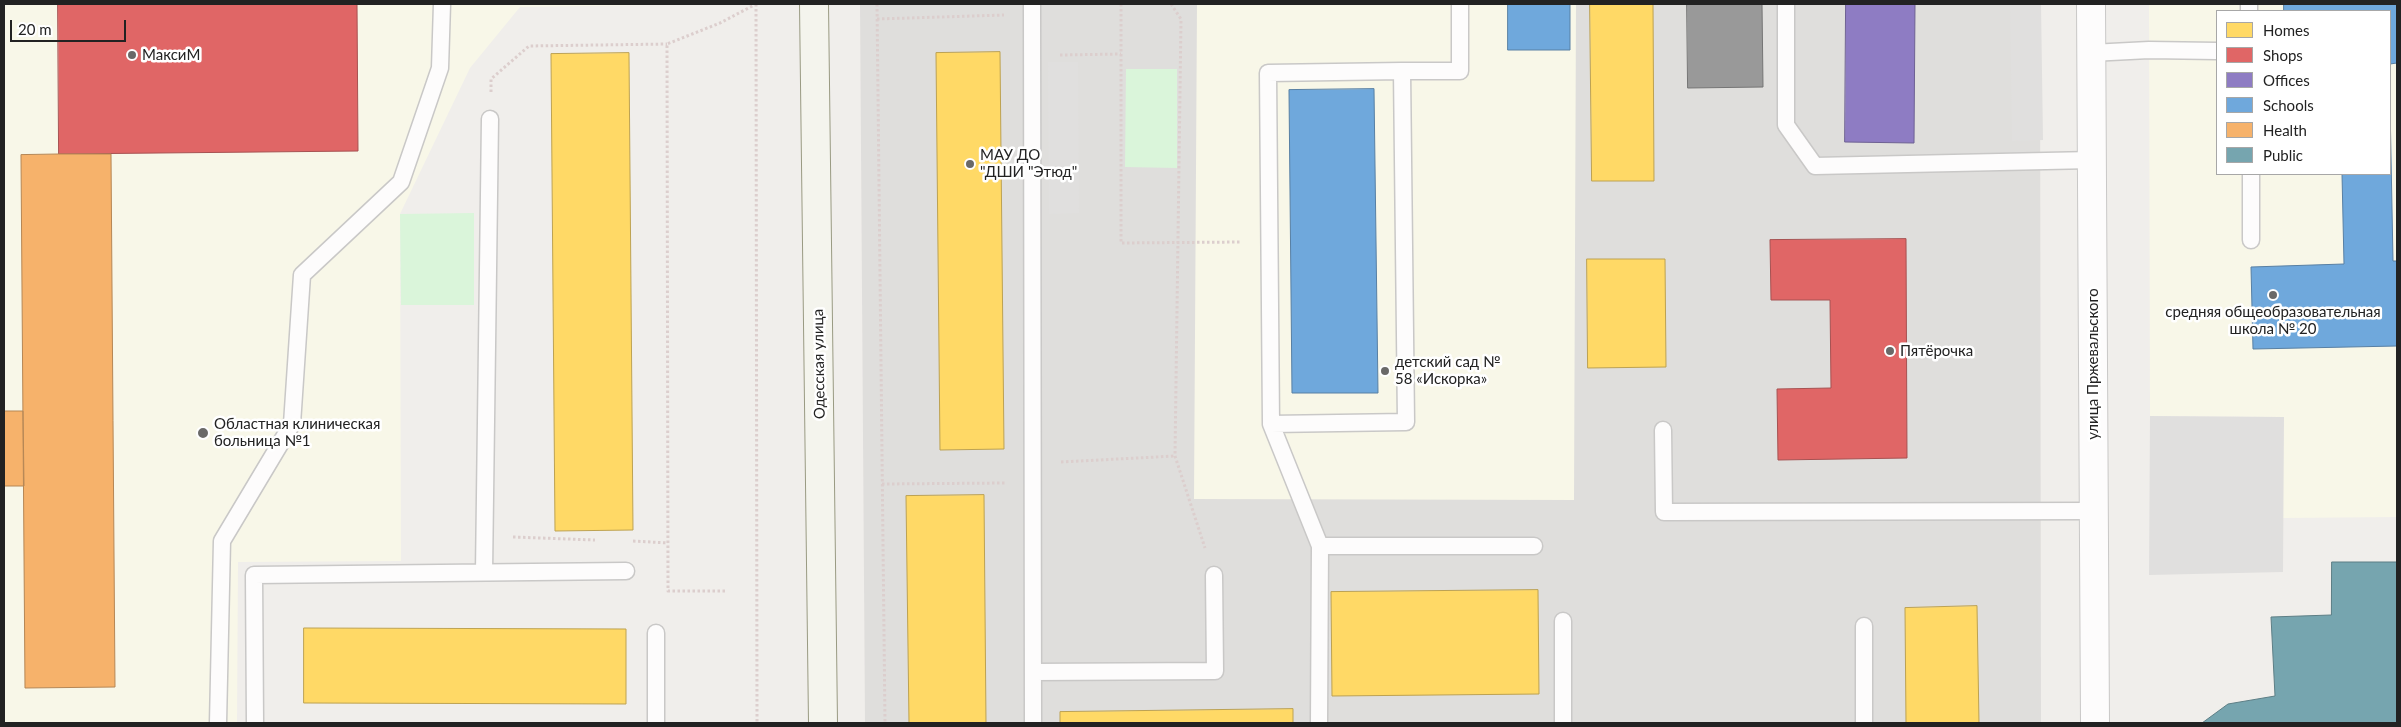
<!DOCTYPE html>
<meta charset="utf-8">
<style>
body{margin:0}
#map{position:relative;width:2401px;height:727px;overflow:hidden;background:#f0eeeb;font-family:Lato,sans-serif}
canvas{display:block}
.frame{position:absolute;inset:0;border:5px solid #222;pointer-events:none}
.legend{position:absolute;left:2216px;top:10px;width:175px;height:165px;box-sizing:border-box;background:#fff;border:1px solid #a7a7a7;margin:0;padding:6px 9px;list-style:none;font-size:15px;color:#222}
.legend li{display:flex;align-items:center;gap:10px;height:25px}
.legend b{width:25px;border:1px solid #a7a7a7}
.scale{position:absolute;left:10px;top:20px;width:116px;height:22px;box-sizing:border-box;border:2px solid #222;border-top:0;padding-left:6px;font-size:15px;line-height:18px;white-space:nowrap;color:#222;-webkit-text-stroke:4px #fff;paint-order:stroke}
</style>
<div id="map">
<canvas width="2401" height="727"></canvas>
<div class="frame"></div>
<ul class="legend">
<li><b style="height:14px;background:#ffd966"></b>Homes</li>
<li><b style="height:14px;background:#e06666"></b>Shops</li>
<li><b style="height:14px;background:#8e7cc3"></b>Offices</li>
<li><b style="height:14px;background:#6fa8dc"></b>Schools</li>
<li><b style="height:14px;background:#f6b26b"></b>Health</li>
<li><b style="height:14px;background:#76a5af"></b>Public</li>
</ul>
<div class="scale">20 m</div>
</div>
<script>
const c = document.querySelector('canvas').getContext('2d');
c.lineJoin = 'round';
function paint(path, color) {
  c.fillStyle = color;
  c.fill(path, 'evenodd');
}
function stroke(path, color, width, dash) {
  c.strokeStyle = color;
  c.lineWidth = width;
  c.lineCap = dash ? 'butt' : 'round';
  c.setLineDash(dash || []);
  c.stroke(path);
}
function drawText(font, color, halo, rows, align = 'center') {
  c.font = font + ' Lato,sans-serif';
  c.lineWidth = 5;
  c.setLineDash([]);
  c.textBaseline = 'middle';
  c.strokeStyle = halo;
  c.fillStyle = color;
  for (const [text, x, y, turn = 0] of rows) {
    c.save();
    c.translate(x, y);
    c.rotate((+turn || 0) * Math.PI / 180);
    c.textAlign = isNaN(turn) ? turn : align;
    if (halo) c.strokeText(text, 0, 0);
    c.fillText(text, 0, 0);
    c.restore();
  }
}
paint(new Path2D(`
 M860 4H2040L2041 723H865Z`), '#dfdedc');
paint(new Path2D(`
 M4 4H719L520 7 470 68 400 214 401 561 238 562 237 723H4Z
 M1197 4H1576L1574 500 1194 499Z
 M2149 4H2397V517L2283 518V417L2150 416ZM2217 11H2390V174H2217Z`), '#f8f7e8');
paint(new Path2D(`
 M1126 69H1177V168L1125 167Z
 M474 213V305H401L400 214Z`), '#daf5da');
paint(new Path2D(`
 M2010 4H2041L2043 140 2012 141Z
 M1048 62H1078L1079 213 1049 214Z
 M2150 416 2284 417 2283 572 2149 575Z`), '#e0dfde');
const homes = new Path2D(`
 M1590 4H1653L1654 181H1592Z
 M1000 52 1004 449 940 450 936 53Z
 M629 53 633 530 555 531 551 54Z
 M1587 259H1665L1666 367 1588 368Z
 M984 495 986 723H909L906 496Z
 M1538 590 1539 694 1332 696 1331 592Z
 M1977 606 1979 723H1906L1905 608Z
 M304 628 626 629V704L304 703Z
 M1293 709V723H1060V712Z`);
paint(homes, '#ffd966');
stroke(homes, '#bda252', 1);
const shops = new Path2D(`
 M58 4H357L358 151 59 154Z
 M1906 239 1907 458 1778 460 1777 389 1831 388 1830 300H1771L1770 240Z`);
paint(shops, '#e06666');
stroke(shops, '#a75252', 1);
const offices = new Path2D(`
 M1846 4H1915L1914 143 1845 142Z`);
paint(offices, '#8e7cc3');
stroke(offices, '#6e6193', 1);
const schools = new Path2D(`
 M1508 4H1570V50H1508Z
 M2284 4H2397V63L2390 64V11H2284Z
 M1374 89 1378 393H1292L1289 90Z
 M2390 104 2393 261H2397V346L2253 349 2251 267 2344 264 2342 174H2390Z`);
paint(schools, '#6fa8dc');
stroke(schools, '#5880a4', 1);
const health = new Path2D(`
 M59 154H111L115 687 25 688 21 155Z
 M4 411H23L24 486H4Z`);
paint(health, '#f6b26b');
stroke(health, '#b68755', 1);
const public = new Path2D(`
 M2332 562H2397V723H2202L2228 704 2275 696 2271 617 2331 615Z`);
paint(public, '#76a5af');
stroke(public, '#5d7e85', 1);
const industry = new Path2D(`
 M1687 4H1762L1763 87 1688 88Z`);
paint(industry, '#999');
stroke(industry, '#757575', 1);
const lane = new Path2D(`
 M1032 4 1033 723
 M1786 4V125L1815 166 2092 160
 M2249 4V11
 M2091 53 2149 50 2217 51
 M1402 71 1406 422 1271 424 1268 73Z
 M1402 71H1460V4
 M2251 174V240
 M1271 424 1320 546
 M1663 430 1664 512 2094 511
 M484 572 490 119
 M1033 672 1215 671 1214 575
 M218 723 222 541 292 424 302 275 401 182 440 68 442 4
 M255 723 254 575 626 571
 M656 723V633
 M1319 723 1320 546H1534
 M1563 723V621
 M1864 723V626`);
const street = new Path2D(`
 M2091 4 2095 723`);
const secondary = new Path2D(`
 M814 4 823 723`);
stroke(lane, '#c9c8c7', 19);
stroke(street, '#c9c8c7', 30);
stroke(secondary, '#999a82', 30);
stroke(new Path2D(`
 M756 4 757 723
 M877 4 885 723
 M1121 4V243L1241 242
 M1171 4 1181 19 1175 456 1205 548
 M877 19 1004 15
 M1060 55 1121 54
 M491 92V79L529 46 667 44
 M1061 462 1175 456
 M882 484 1005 483
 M513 537 595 540
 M633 541 668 543
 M725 591H668L667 44 720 23 756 4`), '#dccecd', 3, [2.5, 2.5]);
stroke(lane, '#fdfcfc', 16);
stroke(street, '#fdfcfc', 28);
stroke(secondary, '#f4f4ed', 28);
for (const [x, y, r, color] of [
 [132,55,5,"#6a6968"],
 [970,164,5,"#6a6968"],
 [2273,295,5,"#6a6968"],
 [1890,351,5,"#6a6968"],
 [1385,371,5,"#6a6968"],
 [203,433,6,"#6a6968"]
]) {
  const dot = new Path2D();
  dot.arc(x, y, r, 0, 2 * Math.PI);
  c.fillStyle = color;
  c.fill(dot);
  stroke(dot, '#fff', 2);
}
drawText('15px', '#222', '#fff', [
 ["МаксиМ",142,55],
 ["МАУ ДО",980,155],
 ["\"ДШИ \"Этюд\"",980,172],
 ["средняя общеобразовательная",2273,312,"center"],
 ["школа № 20",2273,329,"center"],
 ["Пятёрочка",1900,351],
 ["детский сад №",1395,362],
 ["58 «Искорка»",1395,379],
 ["Областная клиническая",214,424],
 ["больница №1",214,441]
], 'left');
drawText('15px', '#222', '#fff', [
 ["Одесская улица",819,364,-91],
 ["улица Пржевальского",2093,364,-90]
]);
</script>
